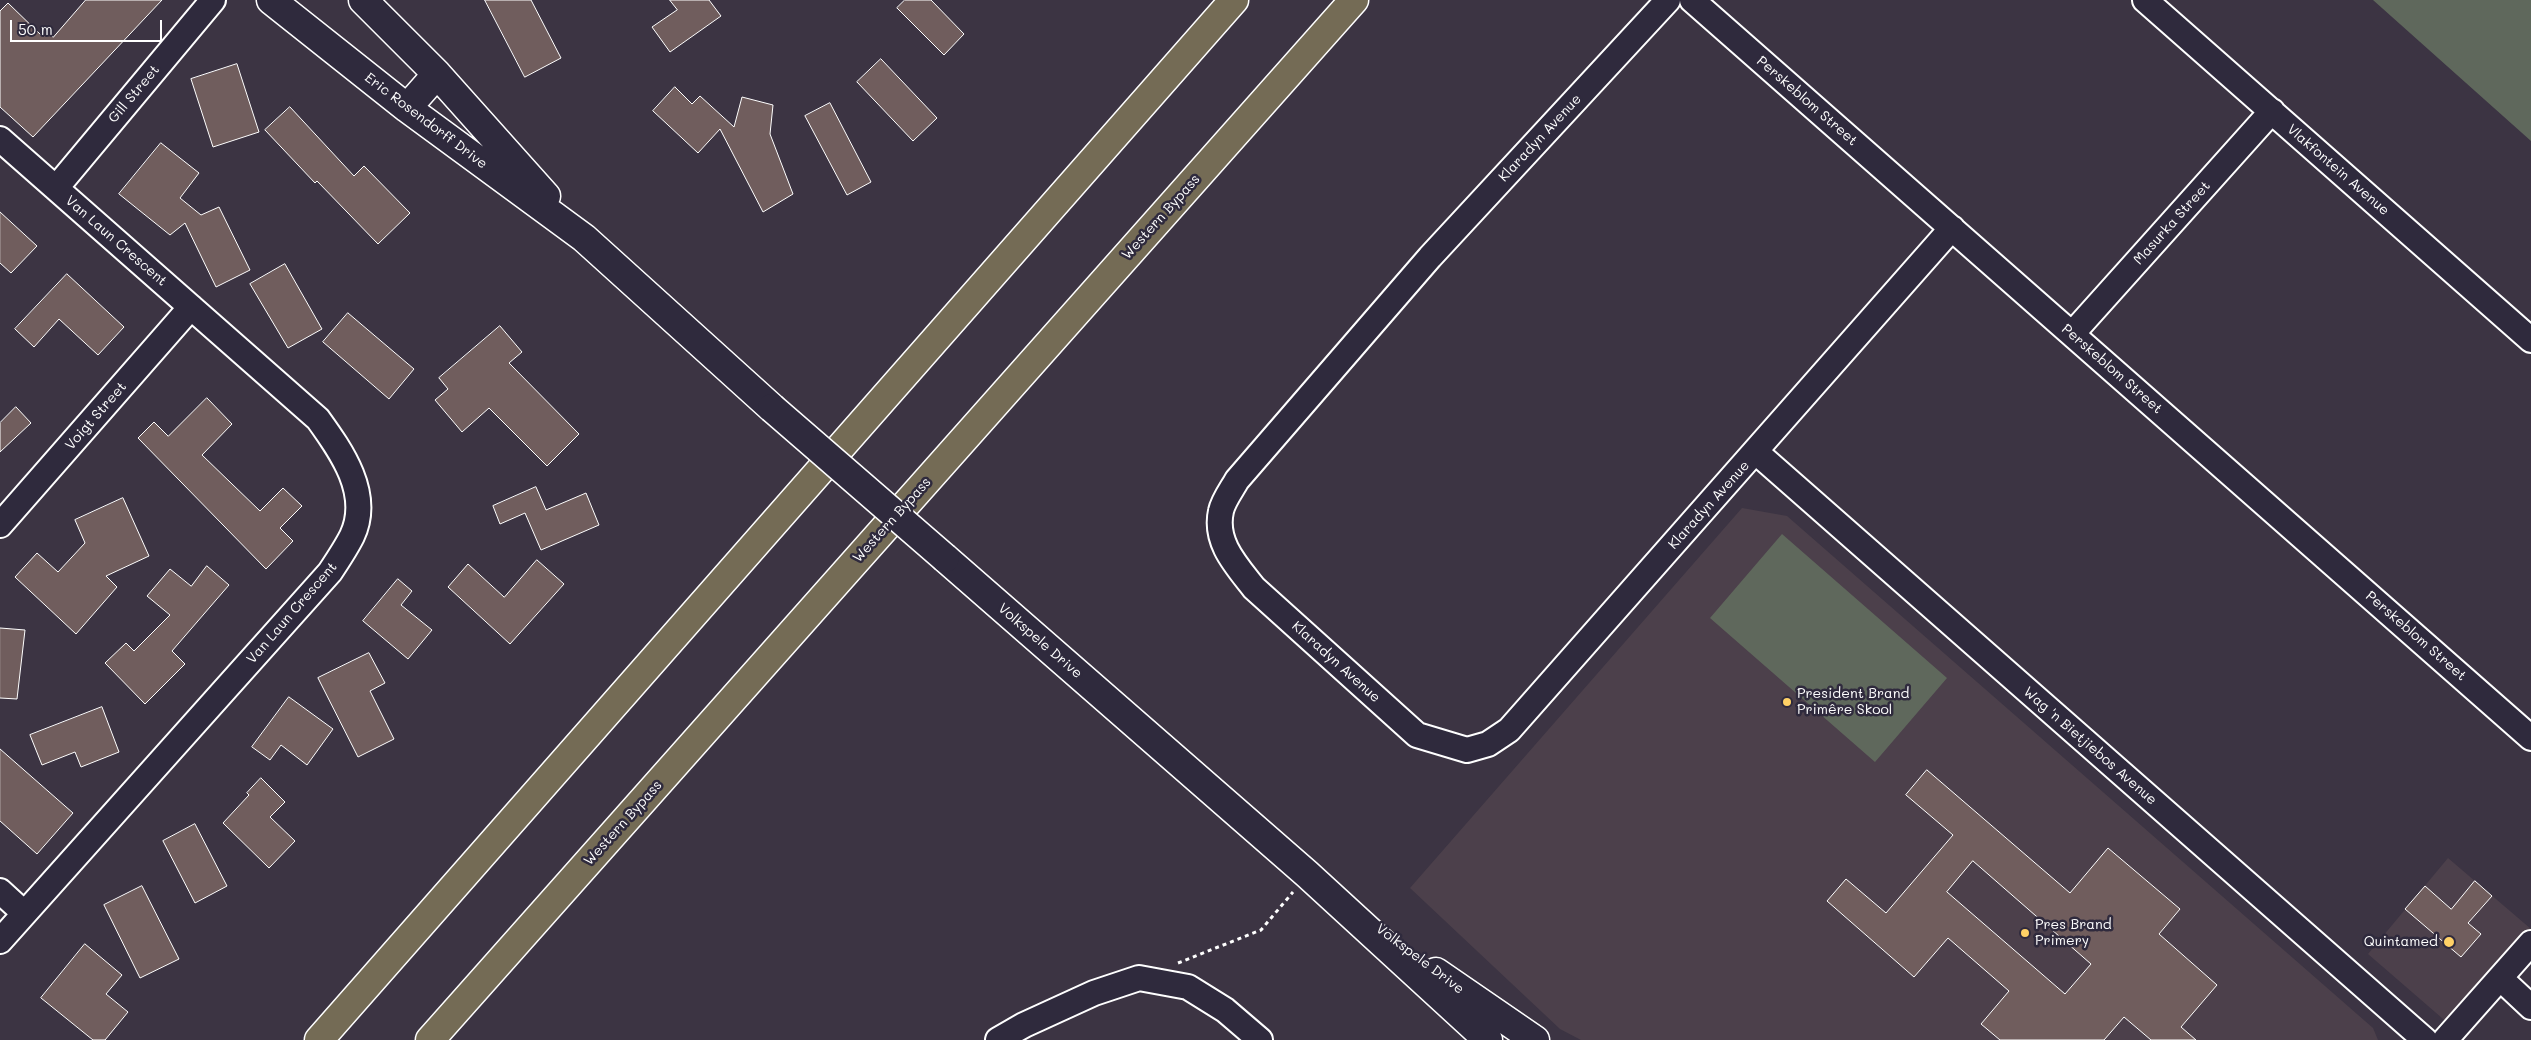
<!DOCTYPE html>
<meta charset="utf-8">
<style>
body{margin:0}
#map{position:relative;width:2531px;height:1040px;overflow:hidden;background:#3c3443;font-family:Mali,sans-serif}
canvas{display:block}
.scale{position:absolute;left:10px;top:20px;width:152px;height:22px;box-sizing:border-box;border:2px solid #fff;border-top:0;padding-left:6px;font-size:15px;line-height:18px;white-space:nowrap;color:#fff;-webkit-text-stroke:4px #2f2a3d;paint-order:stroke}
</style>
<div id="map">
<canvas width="2531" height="1040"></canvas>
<div class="scale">50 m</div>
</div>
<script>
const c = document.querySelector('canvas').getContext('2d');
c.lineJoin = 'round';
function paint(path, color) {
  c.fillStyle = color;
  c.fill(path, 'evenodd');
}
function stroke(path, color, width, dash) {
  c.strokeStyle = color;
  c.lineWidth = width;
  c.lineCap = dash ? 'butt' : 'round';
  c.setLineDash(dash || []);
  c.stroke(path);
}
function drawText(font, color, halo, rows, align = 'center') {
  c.font = font + ' Mali,sans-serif';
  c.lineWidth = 5;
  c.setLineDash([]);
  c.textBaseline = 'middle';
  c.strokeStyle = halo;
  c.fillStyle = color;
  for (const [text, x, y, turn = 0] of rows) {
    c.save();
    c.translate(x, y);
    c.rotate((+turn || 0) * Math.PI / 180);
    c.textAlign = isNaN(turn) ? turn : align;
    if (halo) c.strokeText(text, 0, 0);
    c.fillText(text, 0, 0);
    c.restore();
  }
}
paint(new Path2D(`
 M1742 508 1787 516 2373 1028 2378 1040H1581L1560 1029 1410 888Z
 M2448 858 2531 929 2450 1025 2368 954Z`), '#4c404b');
paint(new Path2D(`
 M2373 0H2531V141Z
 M1782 534 1947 678 1875 762 1710 618Z`), '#5f685c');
const building = new Path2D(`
 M86 0H162L33 137 0 107V11L8 3 41 35 45 30 53 37Z
 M485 0H531L561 58 525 77Z
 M670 0H709L721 16 670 52 652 27 677 10Z
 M905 0H931L964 34 944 55 897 8Z
 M881 59 937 118 913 141 857 82Z
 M237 64 259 132 213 147 191 79Z
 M675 87 692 104 700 96 734 127 742 97 773 105 770 134 793 194 763 212 720 129 698 153 653 111Z
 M830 103 871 182 847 195 805 116Z
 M290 107 354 176 364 166 410 213 378 244 317 181 315 183 265 130Z
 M161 143 199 173 180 198 201 215 219 207 250 270 216 287 185 223 170 235 119 194Z
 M0 212 37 246 11 273 0 263Z
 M285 264 322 329 288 348 250 284Z
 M67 274 124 327 98 355 59 319 34 347 15 329Z
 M348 313 414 369 389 399 323 342Z
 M500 326 522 352 509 363 579 434 547 466 489 408 462 432 435 400 448 389 439 378Z
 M207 398 232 424 202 455 260 511 283 488 302 506 280 528 293 541 266 569 138 438 154 422 168 436Z
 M16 407 31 423 0 452V423Z
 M536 487 546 510 586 493 599 525 541 550 525 513 500 524 493 506Z
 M123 498 149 556 106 576 117 587 76 634 15 577 37 553 58 572 85 543 75 520Z
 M537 560 564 584 510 644 448 587 468 564 504 597Z
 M207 566 229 585 172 651 185 664 145 704 105 663 126 643 134 651 170 615 147 596 170 569 191 586Z
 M398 579 412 591 401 605 432 630 408 659 363 621Z
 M0 628 25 630 17 699 0 698Z
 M369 653 385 683 370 691 394 739 358 757 318 678Z
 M289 697 333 729 307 765 281 745 270 760 252 747Z
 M102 707 119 752 81 767 75 752 42 765 30 735Z
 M0 749 73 813 37 854 0 821Z
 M1927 770 2070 893 2108 848 2180 909 2159 934 2217 985 2181 1027 2196 1040H2151L2124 1017 2104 1040H2000L1981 1024 2009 991 1948 938 1914 977 1827 901 1846 879 1886 913 1953 835 1906 795ZM1973 861 2091 964 2065 994 1947 892Z
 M261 778 285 802 270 817 295 841 269 868 223 823 249 795 247 793Z
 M195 824 227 886 195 903 163 841Z
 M2475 881 2492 896 2468 923 2481 934 2461 957 2405 909 2425 886 2451 909Z
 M142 886 179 959 140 978 104 905Z
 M85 944 122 975 106 994 128 1012 105 1040H93L41 998Z`);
paint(building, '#705d5d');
stroke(building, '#fff', 1);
const street = new Path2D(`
 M1668 0 1430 257 1237 480C1232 489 1223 501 1221 511 1214 542 1236 565 1254 588L1417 735 1467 750 1488 744 1509 730 1952 228
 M1692 0 2531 738
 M2145 0 2531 340
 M0 139 318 419C341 451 372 494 352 536 346 548 338 560 330 572L0 941
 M56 188 213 0
 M2072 334 2272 111
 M1756 452 2425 1040
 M0 525 191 307
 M0 891 24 913
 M2500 978 2531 1007
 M998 1040 1024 1025 1094 993 1139 978 1188 987 1225 1010 1260 1040
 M2445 1040 2531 943`);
const secondary = new Path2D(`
 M271 0 407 108 584 238 772 408
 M363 0 437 74 546 196
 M407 108 437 74
 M945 558 1307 874 1488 1040
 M1436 972 1535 1040`);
const highway = new Path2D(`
 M319 1040 1234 0
 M430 1040 1354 0`);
stroke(street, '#fff', 28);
stroke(secondary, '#fff', 31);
stroke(highway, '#fff', 31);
stroke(new Path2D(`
 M1178 963 1261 930 1293 892`), '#fff', 3, [4, 4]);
stroke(street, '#2f2a3d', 24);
stroke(secondary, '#2f2a3d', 28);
stroke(highway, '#746b55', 28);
const secondaryBridge = new Path2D(`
 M772 408 945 558`);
stroke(secondaryBridge, '#fff', 31, []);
stroke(secondaryBridge, '#2f2a3d', 28);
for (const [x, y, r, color] of [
 [1787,702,5,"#ffd166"],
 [2025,933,5,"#ffd166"],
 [2449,942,6,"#ffd166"]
]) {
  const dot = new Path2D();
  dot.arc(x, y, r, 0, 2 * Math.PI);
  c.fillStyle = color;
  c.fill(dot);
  stroke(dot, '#2f2a3d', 2);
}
drawText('14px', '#fff', '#2f2a3d', [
 ["Gill Street",134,94,-50],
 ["Perskeblom Street",1807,101,41],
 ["Eric Rosendorff Drive",426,121,37],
 ["Klaradyn Avenue",1540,138,-47],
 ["Vlakfontein Avenue",2338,170,41],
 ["Western Bypass",1161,217,-48],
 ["Masurka Street",2172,223,-48],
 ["Van Laun Crescent",116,241,41],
 ["Perskeblom Street",2112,369,41],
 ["Voigt Street",96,416,-49],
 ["Klaradyn Avenue",1709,505,-48],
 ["Western Bypass",892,520,-48],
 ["Van Laun Crescent",292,613,-49],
 ["Perskeblom Street",2416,636,41],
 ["Volkspele Drive",1040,641,41],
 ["Klaradyn Avenue",1336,662,42],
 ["Wag 'n Bietjiebos Avenue",2090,746,41],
 ["Western Bypass",623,823,-48],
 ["Volkspele Drive",1420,959,37]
]);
drawText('14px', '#fff', '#2f2a3d', [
 ["President Brand",1797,694],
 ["Primêre Skool",1797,710],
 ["Pres Brand",2035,925],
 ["Primery",2035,941],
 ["Quintamed",2438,942,"right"]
], 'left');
</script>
